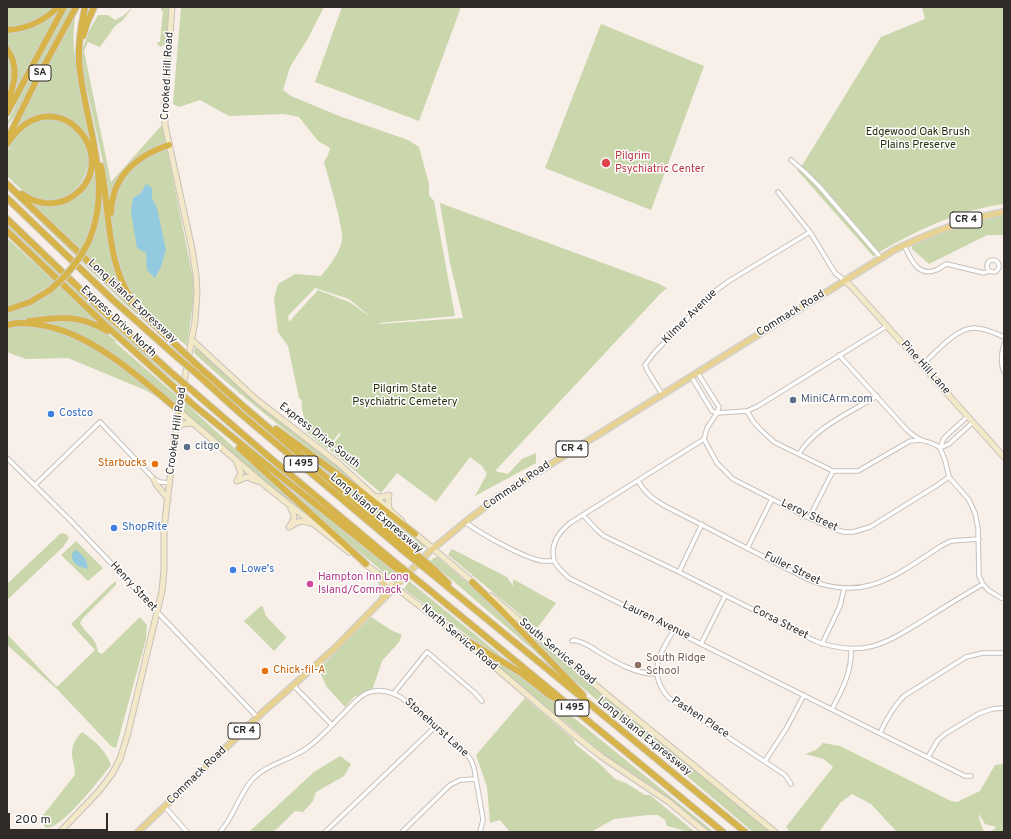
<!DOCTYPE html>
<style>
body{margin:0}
#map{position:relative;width:1011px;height:839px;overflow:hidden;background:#f7efe8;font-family:Overpass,sans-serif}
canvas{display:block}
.frame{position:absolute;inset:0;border:8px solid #2e2b29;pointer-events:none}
.scale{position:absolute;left:8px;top:813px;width:100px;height:18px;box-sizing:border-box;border:2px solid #2e2b29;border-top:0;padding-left:5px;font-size:12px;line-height:14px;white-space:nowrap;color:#2e2b29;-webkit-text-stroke:3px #fefefe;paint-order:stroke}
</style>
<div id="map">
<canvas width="1011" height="839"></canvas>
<div class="frame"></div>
<div class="scale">200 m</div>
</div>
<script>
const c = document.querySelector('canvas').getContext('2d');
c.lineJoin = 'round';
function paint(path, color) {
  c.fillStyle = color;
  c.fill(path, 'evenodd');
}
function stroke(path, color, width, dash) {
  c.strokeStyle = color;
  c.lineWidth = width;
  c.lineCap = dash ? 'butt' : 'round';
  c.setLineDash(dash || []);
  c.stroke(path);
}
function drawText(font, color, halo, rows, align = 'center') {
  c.font = font + ' Overpass,sans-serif';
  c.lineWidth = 3;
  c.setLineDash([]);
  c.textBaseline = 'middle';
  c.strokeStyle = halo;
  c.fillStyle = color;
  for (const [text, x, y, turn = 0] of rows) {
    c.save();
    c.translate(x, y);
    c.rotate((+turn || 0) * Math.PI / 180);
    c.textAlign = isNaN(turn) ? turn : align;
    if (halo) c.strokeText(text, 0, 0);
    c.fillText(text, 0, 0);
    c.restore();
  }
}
paint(new Path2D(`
 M7 7H55C40 19 26 26 7 28Z
 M66 7H74L20 108 7 126V123L16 106 13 105Z
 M133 7 122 21 115 26 100 47 88 42 84 51 111 182 162 125 194 283 193 303 187 346 172 334 141 305 130 291 121 274 114 251 108 185 79 53 81 33 82 51 89 31 98 15H108L115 20 123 16Z
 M161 7H169L166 41 165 44 161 47 157 44 158 42H160L163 11 161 10Z
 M181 7H324L307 40 290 67 283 90 291 96 339 116 408 140 419 147 429 184V195L434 201 455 316 379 323 380 324 463 318 450 263 440 203 657 283 667 288 660 294 495 471 508 474 522 459 536 453V463L475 496 487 474 482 466 470 457 436 502 397 473 381 493 329 449 341 434 339 433 327 449 307 432C307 422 300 411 302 401L299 398 288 346 278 332 274 298 278 284 295 274 321 276C329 266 339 254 342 241 344 228 328 177 324 162L328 155 330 148 318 141 299 117 284 114 229 116 200 100 179 107 173 104ZM315 288 349 299 372 318 349 302 318 290 289 322 288 316Z
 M342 7H461L419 121 315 82Z
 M922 7H1004V204C958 210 913 232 873 256L797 170 803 164 881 37 925 19Z
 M58 10 17 89 15 88 17 76 7 47V31L20 30Z
 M72 17 75 18C71 44 76 64 81 90 87 118 93 145 96 174 98 196 93 221 91 244L99 220 103 185 122 288 31 202 47 206 75 195 91 173V146L85 134 74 124 46 115 32 118 20 125 18 123Z
 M601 24 704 66 651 210 545 168Z
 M7 55C15 67 12 83 7 96Z
 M45 119C50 119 58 119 63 121 112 142 84 216 33 197 23 193 15 183 7 176V152L18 132 28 124Z
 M7 187 159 334 126 305 7 190Z
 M1004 215V235H987L929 264 912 249V244L970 222Z
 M7 223 161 369 178 385V386L111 326 7 227Z
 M7 238 55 282 26 300 7 307Z
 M59 285 97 321 96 322 79 316 56 315 7 322V312Z
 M53 320 83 321 105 332 116 341 115 342 178 397 176 405 122 362 43 323V321Z
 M18 325C26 325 35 325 42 327 90 338 128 370 164 401L145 390 68 358 26 359 7 352V326Z
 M198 348 267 410 354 479 360 485 359 486C302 444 246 401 194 353V349Z
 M185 403 308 515 307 516 185 414 184 411Z
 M313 458 389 516 425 546 424 549 420 552 311 459Z
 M281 482 399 573 394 579 391 578 343 539Z
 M61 533 66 534 69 538 63 547 7 600V584Z
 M76 541 103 568 88 581 61 555Z
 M452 549 507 577 513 586V579L556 603 538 627H535L448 555Z
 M437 557 480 593 539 652V655L430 561 434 558Z
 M116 581V585L83 618 80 623C87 636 96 636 98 652L102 654 140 617 147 625 146 639 116 748 111 746 57 689 7 645V634L56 686H58L95 650 71 624 112 584Z
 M409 581 510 663 471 638 404 589Z
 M261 606 263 607 266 616 285 636 286 638 274 651 244 621Z
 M371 617 391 630 402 635 399 642 382 661 373 688 354 697 345 707 326 686 319 669Z
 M524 628 771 832H753L571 678Z
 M485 654 541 691 714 832H710L655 788 606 756 484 655Z
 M525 698 574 740 575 744 600 764 615 779 626 783 645 795H650L695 832C686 832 676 828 667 826L665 820 658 815H648L614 819 591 832H510L500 820 490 823 487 787 476 755Z
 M82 732C95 741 105 749 111 765 101 778 62 829 46 828L41 822V818L74 776C76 770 74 767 73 761 70 749 74 740 82 732Z
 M823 743 840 746 951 801 957 802 980 791 995 765 1004 764V832H991L996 827 985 824 979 814V818L984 832H897L871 804 852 794 840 803 819 832H790L786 827 833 767 824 759 805 754 816 750Z
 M340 756 351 764 344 776 316 792 313 801 303 812 295 811 278 828 272 832H249L314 772Z`), '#cad6ac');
paint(new Path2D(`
 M146 184 152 188V198L157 208 166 250 161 267 155 278 147 270 146 253 137 248 131 212 133 198 141 193Z
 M76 550C83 555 87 560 88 569 78 567 69 562 73 552Z`), '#94cadf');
const street = new Path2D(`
 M791 160 805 172 819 186 881 258
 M778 192 810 232 835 273 844 280
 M904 245C910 257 917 278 936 270 940 269 943 265 947 264L984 273 989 271
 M987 266a6 6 0 1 1 12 0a6 6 0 1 1-12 0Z
 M1004 344C1001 354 1000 363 1004 372
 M839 355 907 430C911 434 915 437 921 440 927 442 935 443 940 448
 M922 365C935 353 956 328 974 328 985 328 995 333 1004 337
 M697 372 719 407 717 413 707 428 704 439 570 523C559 532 550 545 554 560 556 567 564 573 569 578L965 776H971
 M691 376 712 411 717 413
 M662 394 647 370 645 365 654 353 711 294 729 281 810 232
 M747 411 753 421 760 429 774 442 833 471H858L910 441 922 440
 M717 413 747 411 758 406 887 326
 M968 416 944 438 940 448 945 460 949 477 969 500 975 513 978 528 979 576 983 584 988 590 1001 598 1004 599
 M704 439 717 463 733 479 809 518 834 529 844 532H853L870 527 936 486 949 477
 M940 448 949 444 973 422
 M799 454C814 428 851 412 877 396
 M7 458 71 521 258 718
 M638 481C645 493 653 499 665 506L807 579C864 603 895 576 941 546L951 541 979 539
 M35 485 100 422 154 479 160 482 170 483
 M583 515 596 529 604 536 679 572 815 641C864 659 887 643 927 618 946 606 964 595 983 584
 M809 518 833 471
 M465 522C481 534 522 557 542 561 546 561 550 561 554 561
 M748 547 772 499
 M679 572 702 524
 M674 630C659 654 647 674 669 698L785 775 791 784
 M572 641 574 640C583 642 590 646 597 651 615 662 635 674 656 674
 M701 644 725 596
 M822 644 840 606 844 589
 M293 685 332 725
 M394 693 427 652 475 693 482 701
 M832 709C842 690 852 672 851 649
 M880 733C886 720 893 707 904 696L966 657 983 653H1004
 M928 757 938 740 945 734 978 714 992 709 1004 708
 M765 761 786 729 804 695
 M165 807 187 832
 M220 832C234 817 238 796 252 780 266 764 289 761 307 748 321 738 332 725 344 713 351 706 358 697 367 693 379 688 392 692 402 698L466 753 471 760 474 768 482 813 483 820 480 832
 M325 832 435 727
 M402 832 450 785 460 780 476 779`);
const secondary = new Path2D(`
 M844 280 851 286 1004 457
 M192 340 257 400 338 463 402 521
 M179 411 267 487 349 552
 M176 429 182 424 192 423
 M237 463 241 473 237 481
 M154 479 156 484 168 499
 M237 481 247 477 257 481
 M375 496 382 497 389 495 388 502 389 508
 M291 526C298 521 302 520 310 523
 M289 527C294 521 296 516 291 509
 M412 531 475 584
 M364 563 456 634
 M491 596 606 694 775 832
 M463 640 572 733 602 757 669 802 705 832
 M60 832 99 791 112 774 120 759 128 733 162 591 164 570V530L175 433 195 321 197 292 196 275 192 249 165 125V104L172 7`);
const primary = new Path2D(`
 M379 574 384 586 383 598
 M138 832 263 712 335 648 429 552 465 522 498 497 894 250C930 233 965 219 1004 212`);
const highway = new Path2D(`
 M85 7C81 25 78 43 79 62 84 124 115 181 88 243
 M7 30C27 29 44 21 58 7
 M83 36 87 23 94 7
 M7 49C20 67 14 85 7 104
 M7 113 64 7
 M9 136 38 77 76 7
 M7 144C57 70 130 165 68 199 52 207 35 203 22 194
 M101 166C110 210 106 264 133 301
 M7 184 180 349
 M7 198 113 300 178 358
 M111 213C112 176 136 156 169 145
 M7 219 103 311 175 376
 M7 231 103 323 174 387
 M7 310 30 302 50 290
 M29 321C59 317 80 314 107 331
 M15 323C28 323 41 324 54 328 99 340 144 381 179 411
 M7 325 18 323
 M197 365 242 405 410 549
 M197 374 241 414 406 553
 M194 392 268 456 396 563
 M191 403 284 479 393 566
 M276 429 363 493 415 534
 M239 448 366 564
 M435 570 448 583
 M432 574 745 832
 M472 582 500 609 583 695
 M422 584 723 832
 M453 632 521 673 549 695 557 699`);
stroke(street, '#c8c0ba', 5.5);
stroke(secondary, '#c8c0ba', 7);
stroke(primary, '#d1d0d0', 8);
stroke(highway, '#d1d0d0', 8);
stroke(street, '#fff', 3.5);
stroke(secondary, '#f3e8c8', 5);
stroke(primary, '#e7d292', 5.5);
stroke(highway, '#d7b449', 6);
const highwayBridge = new Path2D(`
 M50 290C66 277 78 262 88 243
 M180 349 197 365
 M178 358 197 374
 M175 376 194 392
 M174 387 191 403
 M410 549 435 570
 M406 553 432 574
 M396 563 422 584
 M393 566 405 575`);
stroke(highwayBridge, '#d1d0d0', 8, []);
stroke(highwayBridge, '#d7b449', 6);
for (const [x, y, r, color] of [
 [606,163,5,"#e0444e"],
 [793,400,4,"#5c6f8a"],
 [51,414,4,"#3f7fe0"],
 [187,447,4,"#5c6f8a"],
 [155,464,4,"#e8710a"],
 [114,528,4,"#3f7fe0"],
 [233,570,4,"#3f7fe0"],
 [310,584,4,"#d1479c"],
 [638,665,4,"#8d6e63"],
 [265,671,4,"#e8710a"]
]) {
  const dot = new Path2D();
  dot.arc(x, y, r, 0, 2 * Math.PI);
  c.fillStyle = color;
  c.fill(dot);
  stroke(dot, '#fefefe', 1.5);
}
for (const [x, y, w] of [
 [40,73,22],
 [966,220,32],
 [572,449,32],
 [301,464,34],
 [572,708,34],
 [244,731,32]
]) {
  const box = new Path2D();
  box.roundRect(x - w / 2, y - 8, w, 16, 3);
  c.fillStyle = '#fefefe';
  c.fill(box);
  stroke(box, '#2e2b29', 1);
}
drawText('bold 10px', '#2e2b29', null, [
 ["SA",40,73],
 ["CR 4",966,220],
 ["CR 4",572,449],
 ["I 495",301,464],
 ["I 495",572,708],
 ["CR 4",244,731]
]);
drawText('11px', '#2e2b29', '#fefefe', [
 ["Crooked Hill Road",168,76,-87],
 ["Long Island Expressway",132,302,43],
 ["Commack Road",791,314,-32],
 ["Kilmer Avenue",690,317,-45],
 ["Express Drive North",118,322,43],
 ["Pine Hill Lane",925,368,48],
 ["Crooked Hill Road",177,431,-82],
 ["Express Drive South",319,436,38],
 ["Commack Road",517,486,-34],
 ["Long Island Expressway",376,514,40],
 ["Leroy Street",809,516,25],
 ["Fuller Street",792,569,26],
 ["Henry Street",133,587,47],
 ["Lauren Avenue",656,621,26],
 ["Corsa Street",780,623,27],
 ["North Service Road",459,638,40],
 ["South Service Road",557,652,40],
 ["Pashen Place",700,718,33],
 ["Stonehurst Lane",436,728,42],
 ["Long Island Expressway",644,737,39],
 ["Commack Road",197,776,-44]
]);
drawText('11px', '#252d0a', '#fefefe', [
 ["Edgewood Oak Brush",918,133],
 ["Plains Preserve",918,146],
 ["Pilgrim State",405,390],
 ["Psychiatric Cemetery",405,403]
]);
drawText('11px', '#be3a42', '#fefefe', [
 ["Pilgrim",615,157],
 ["Psychiatric Center",615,170]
], 'left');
drawText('11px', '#4e5e75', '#fefefe', [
 ["MiniCArm.com",801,400],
 ["citgo",195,447]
], 'left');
drawText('11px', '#366cbe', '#fefefe', [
 ["Costco",59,414],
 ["ShopRite",122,528],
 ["Lowe's",241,570]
], 'left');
drawText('11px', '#c56008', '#fefefe', [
 ["Starbucks",147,464],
 ["Chick-fil-A",273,671,"left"]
], 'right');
drawText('11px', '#b23c85', '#fefefe', [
 ["Hampton Inn Long",318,578],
 ["Island/Commack",318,591]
], 'left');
drawText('11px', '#785e54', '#fefefe', [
 ["South Ridge",646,659],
 ["School",646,672]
], 'left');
</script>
